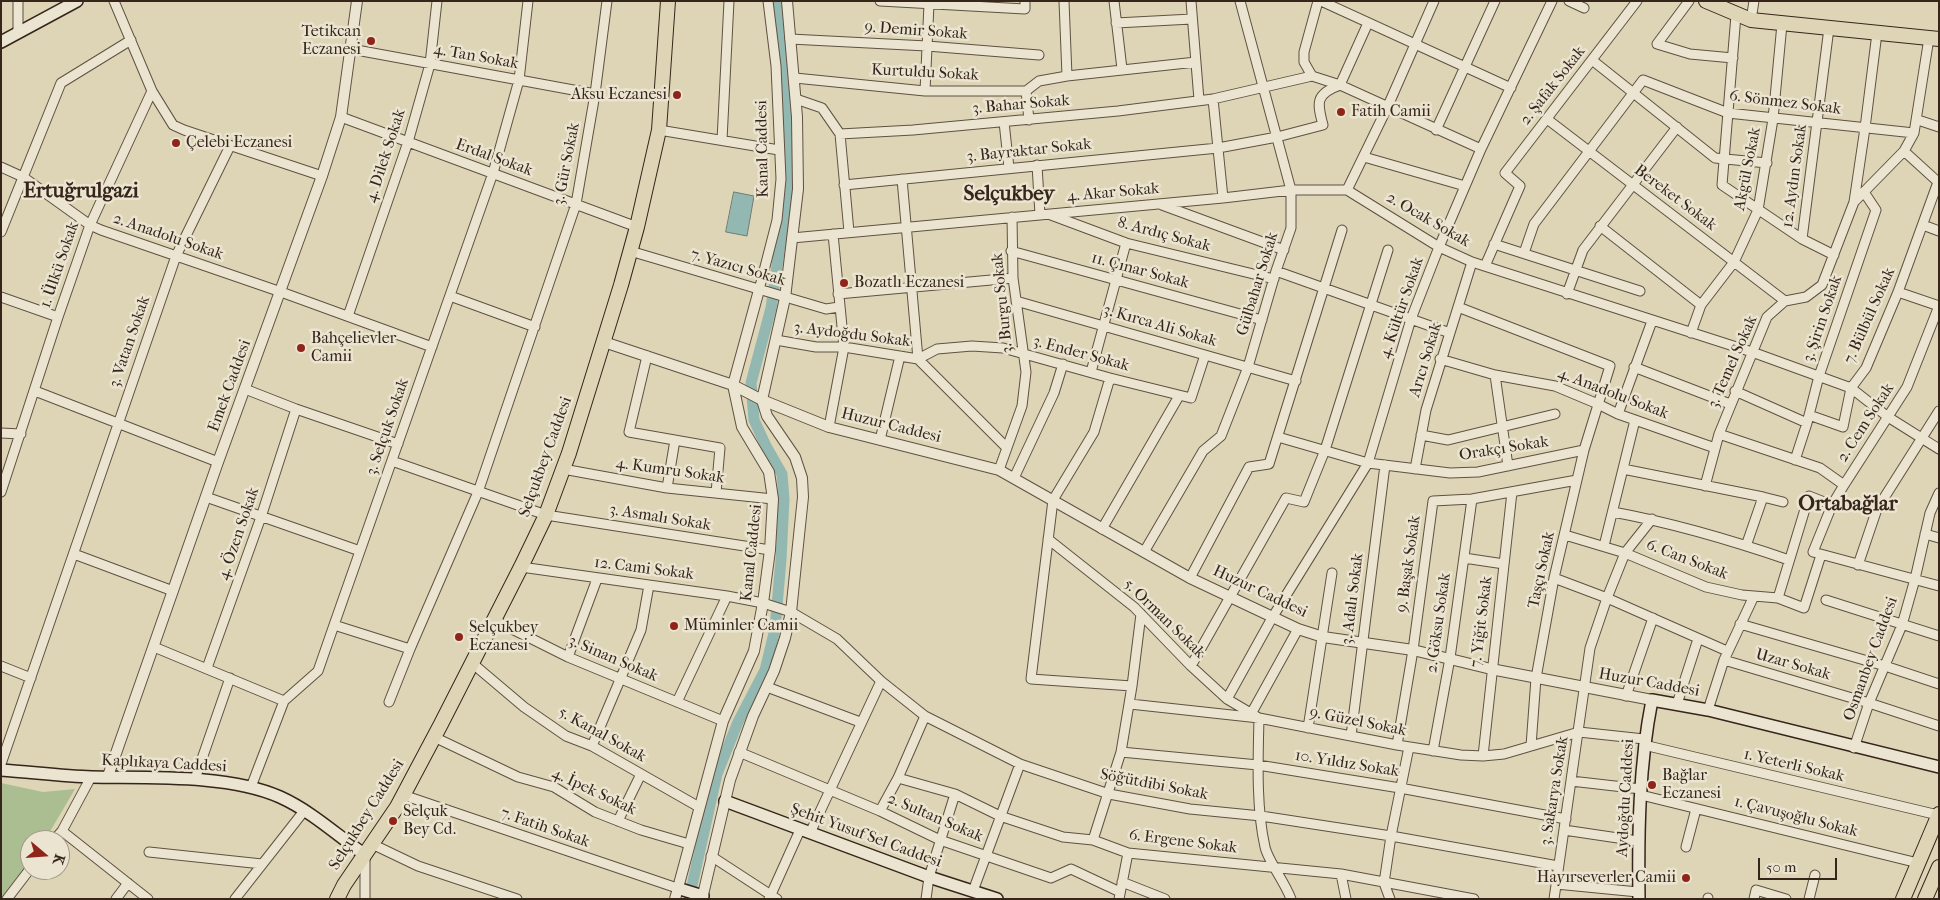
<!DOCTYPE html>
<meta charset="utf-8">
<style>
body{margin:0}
#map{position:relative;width:1940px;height:900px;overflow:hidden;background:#ded5b6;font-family:"IM FELL French Canon",serif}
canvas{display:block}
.frame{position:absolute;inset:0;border:2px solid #36251b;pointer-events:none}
.north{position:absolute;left:20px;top:830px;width:50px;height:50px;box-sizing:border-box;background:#eae4d0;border:1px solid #a29888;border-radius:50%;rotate:108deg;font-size:14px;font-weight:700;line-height:20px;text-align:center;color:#36251b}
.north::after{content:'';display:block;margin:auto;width:18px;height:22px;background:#8f2418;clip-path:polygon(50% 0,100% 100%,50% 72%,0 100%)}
.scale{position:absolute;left:1758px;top:858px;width:79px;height:22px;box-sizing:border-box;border:2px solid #36251b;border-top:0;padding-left:6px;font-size:15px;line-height:18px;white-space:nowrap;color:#36251b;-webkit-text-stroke:4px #eae4d0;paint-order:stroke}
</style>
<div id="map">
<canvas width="1940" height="900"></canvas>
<div class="frame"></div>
<div class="north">K</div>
<div class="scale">50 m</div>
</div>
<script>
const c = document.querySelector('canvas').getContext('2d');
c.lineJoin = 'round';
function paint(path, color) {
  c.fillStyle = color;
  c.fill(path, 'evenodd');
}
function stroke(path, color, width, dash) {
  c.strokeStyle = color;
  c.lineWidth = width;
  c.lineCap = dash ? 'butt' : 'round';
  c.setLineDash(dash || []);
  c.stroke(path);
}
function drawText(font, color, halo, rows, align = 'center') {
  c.font = font + ' "IM FELL French Canon",serif';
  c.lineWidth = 5;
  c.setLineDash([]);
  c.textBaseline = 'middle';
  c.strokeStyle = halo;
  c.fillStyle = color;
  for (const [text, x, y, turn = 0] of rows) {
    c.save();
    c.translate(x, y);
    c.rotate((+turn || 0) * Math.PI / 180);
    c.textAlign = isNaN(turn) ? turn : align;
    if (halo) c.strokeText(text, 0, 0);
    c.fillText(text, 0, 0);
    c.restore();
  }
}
paint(new Path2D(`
 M1 783 43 792 75 789 45 840H30V863L2 899Z`), '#abbe92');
const water = new Path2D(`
 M734 192 754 196 747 236 726 232Z`);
paint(water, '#93b8b2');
stroke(water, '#6e7d76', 1);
stroke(new Path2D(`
 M689 899 717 774 738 722 765 670 775 629 781 560 784 499 782 474 766 446 754 420 751 383 771 308 789 181 784 65 777 1`), '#93b8b2', 11);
const minor = new Path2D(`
 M880 1 1025 9V1
 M1064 1 1067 76
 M1114 1 1122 69
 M1191 1 1199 100
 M1318 1 1304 52V62L1312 76 1340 85 1481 149
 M1321 1 1511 88
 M1434 1 1387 108 1347 190 1439 247 1472 262 1752 352 1851 388 1888 417 1939 449
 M1569 1 1584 8
 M1689 1 1657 44 1690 54 1733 58
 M1736 15 1722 185 1802 239 1834 255
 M1751 20 1754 1
 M1116 23 1192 19
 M18 33V1
 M790 39 927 46 1039 55
 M351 49 595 94
 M1592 60 1715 158 1767 163
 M795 78 925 91H1026L1029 120
 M152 91 173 125 184 130 322 176
 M925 91 929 4
 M1026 91 1039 81 1067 76 1196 62
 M796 99 822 108 840 134 913 130 1118 111 1213 99 1312 76
 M1213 99 1223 198
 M341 117 637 227
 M1547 119 1785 301
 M1918 120 1939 127
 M1004 122 1009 168
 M659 130 779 150
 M1436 130 1495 1
 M840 134 849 232
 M722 140 729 1
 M1364 157 1465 186
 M1037 165 1040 215
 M1 167 23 177 90 225 101 230 281 292 432 347
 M902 179 918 359 937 349 972 346 1003 348 1110 378 1191 398 1205 355
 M844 185 1218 148 1277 137 1323 125C1317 103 1315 94 1340 85L1368 23
 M1854 202 1865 128 1877 33
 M1162 205 1284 250
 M1051 215 1126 243 1274 279
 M1923 225 1939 231
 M1600 226 1701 305
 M1 232 61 83 131 40
 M792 238 1223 198 1291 190H1347
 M1802 239 1829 28
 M1494 244 1640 291
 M630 251 826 309 839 307
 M1011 251 1262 320
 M1524 253 1534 224 1643 80 1728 113 1914 133
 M1485 266 1520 186 1505 173 1637 1
 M1276 271 1450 333
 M759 290 777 220 781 179 776 66 768 1
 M1898 292 1939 306
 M838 294 1013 278
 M1567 294 1583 250 1677 127
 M450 296 535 327
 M1 297 58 317
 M1016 301 1296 381
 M1939 306 1907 387 1844 485 1832 505 1813 552 1939 586
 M1458 307 1610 366 1584 450 1554 578 1536 678 1531 746
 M348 316 408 142 430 64 437 1
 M1691 333 1701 305 1734 262 1758 210 1773 119 1782 24
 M776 340 816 347H844L918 359 1007 448
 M647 356 629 432 720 448 716 493
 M1440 359 1495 375 1555 386 1598 404 1618 414 1715 448
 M1634 367 1730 404
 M1091 372 1126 243
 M1495 375 1508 466
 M245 389 296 409 398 444
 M35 391 218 462
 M1735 391 1807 423
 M1618 414 1652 321
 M1809 415 1843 427 1851 388 1866 368 1898 292 1938 182 1904 151
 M829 427 844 347 833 234
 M1 433 21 434
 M1719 434 1820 468 1844 485
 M1421 435 1448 440 1555 414
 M1278 437 1368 463 1450 473 1478 472 1584 450
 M880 440 900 356
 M1795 460 1807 423 1819 376 1876 210 1864 192
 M392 461 546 515 770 550
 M563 469 667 488 773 499
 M1415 469 1426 410 1472 262
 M1623 469 1763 497 1746 546
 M999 470 1022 406 1026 372 1013 278 1012 217
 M1014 478 1054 393 1063 364
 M1705 486 1719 434 1767 317 1785 301 1806 297 1822 285 1854 202 1904 151 1914 133 1929 38
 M667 488 675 440
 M1 492 58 317 90 225 152 91 114 1
 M206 497 360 551
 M1763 497 1783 502
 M1613 512C1673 523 1731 540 1789 560
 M1102 529 1179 396
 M1925 534 1939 538
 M1565 535 1625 553 1706 587 1742 595 1778 598 1804 608 1821 555
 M1048 539 1134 607 1191 666 1227 699 1259 718C1258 759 1256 807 1265 847 1268 861 1285 882 1291 899
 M1604 546 1635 420
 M1144 552 1203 451 1221 436 1248 367 1276 271 1291 228V190L1240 1
 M74 554 173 591
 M1464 558 1504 564
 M1858 565 1877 509 1939 411
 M521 567 727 596 763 603 791 612 837 639 881 681 925 716 1020 764 1109 794 1190 809 1261 816 1391 836 1558 866
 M1190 578 1249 467 1269 464 1342 230
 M1554 578 1607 598 1727 651
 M1778 598 1809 496 1832 505
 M1826 600 1939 636
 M494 620 568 657 723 721
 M1740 624 1885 666 1939 684
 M334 625 410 649 478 492 576 204 595 94 607 1
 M154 647 284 701
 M568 657 597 579
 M1724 660 1869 703 1939 726
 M472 663 524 707 566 736 592 746 699 807
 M1 666 31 678
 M1191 666 1286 498 1304 502 1325 450 1388 250
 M207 668 261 517 296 409
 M1132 686 1141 614
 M767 687 860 722
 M1626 696 1653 618
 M1227 699 1272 618 1368 463 1411 319 1439 247 1481 149 1552 1
 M389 702 410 649
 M677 702 727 596
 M1130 704 1259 718 1397 745 1461 755 1483 756 1504 754 1579 732 1644 739
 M1677 704 1698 639
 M1708 710 1724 660 1754 596
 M1251 714 1298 629
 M1308 728 1332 573
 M1351 736 1385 465
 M434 737 518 777 554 787 595 812 641 830 689 844
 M1397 745 1413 650 1433 501 1472 499 1577 480
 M1644 745 1938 815
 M592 746 641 630 649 585
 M1854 748 1869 703 1902 625 1915 579 1930 513 1939 493
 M1433 751 1450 658 1472 499
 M739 752 880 811 940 840 1051 878 1071 869 1120 892
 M1121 752 1258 765 1400 788 1566 819
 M1483 756 1512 492
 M1 764 176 256 230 146
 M91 777 62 831 148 899
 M898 778 955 794 1000 816 1063 837 1093 840 1128 853 1341 874 1474 899
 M195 779 230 678
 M1571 781 1641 789
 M251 787 284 701 318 671 334 625 493 173 519 80 528 1
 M403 795 677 888
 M1641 795 1918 863
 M880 811 898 778 925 716
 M618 821 641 774
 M1564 830 1638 841
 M810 833 881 681
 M54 840 62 831
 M1093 840 1121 752 1132 686 1031 679 1053 500 1094 432 1110 378
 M372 844 418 866 517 899
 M1686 847 1696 809
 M149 852 262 864
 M365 855V899
 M711 856 777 899
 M1341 874 1346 899
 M1122 882 1165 899
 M1556 884 1638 892
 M973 891 1020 764
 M7 899 30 869
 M116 899 128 883
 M235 899 304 811
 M769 899 800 830
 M926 899 929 877 955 794
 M1119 899 1128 853
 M1390 899 1384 883 1391 836 1409 747
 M1554 899 1590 648 1607 598 1625 553 1652 519
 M1708 899V898
 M1754 899 1756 890 1786 899
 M1809 899 1815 875`);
const tertiary = new Path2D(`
 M604 342 733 385 762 400 829 427 999 470 1190 578 1298 629 1323 637 1413 650 1491 669 1652 700
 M108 776 218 462 322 176 341 117 357 1
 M675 899 723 721 754 651 763 603 770 550 773 499 769 472 742 427 733 385 759 290
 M702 899 730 780 753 716 774 671 785 638 791 612 803 497 802 478 795 457 767 416 762 400 785 298 798 189 797 117 787 1`);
const secondary = new Path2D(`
 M1 42 77 1
 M1 770C31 772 62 776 92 777 148 778 229 774 280 797 311 811 337 835 365 855
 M725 801 929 877 997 899
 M677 888 703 896
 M1639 899C1638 832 1639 766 1652 700L1708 710 1939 767`);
const primary = new Path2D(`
 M1706 1 1751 20 1939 39
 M337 899 344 885 397 807 441 724 521 567 546 515 569 453 621 285 637 227 659 130 668 1
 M1903 899 1939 814
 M1925 899 1939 867`);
stroke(minor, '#605142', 11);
stroke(tertiary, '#605142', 12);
stroke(secondary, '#36251b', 14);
stroke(primary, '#36251b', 16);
stroke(minor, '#eae4d0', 9);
stroke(tertiary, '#eae4d0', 10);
stroke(secondary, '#eae4d0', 11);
stroke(primary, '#ded5b6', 14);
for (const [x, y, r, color] of [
 [371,41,5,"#8f2418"],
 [677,95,5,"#8f2418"],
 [1341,112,5,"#8f2418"],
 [176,143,5,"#8f2418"],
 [844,283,5,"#8f2418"],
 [301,348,5,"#8f2418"],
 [674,626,5,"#8f2418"],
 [459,637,5,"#8f2418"],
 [1652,785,5,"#8f2418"],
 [393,821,5,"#8f2418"],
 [1686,878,5,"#8f2418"]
]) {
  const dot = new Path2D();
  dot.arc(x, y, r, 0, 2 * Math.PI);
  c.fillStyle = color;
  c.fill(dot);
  stroke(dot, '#eae4d0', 2);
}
drawText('16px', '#36251b', '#eae4d0', [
 ["9. Demir Sokak",916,31,4],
 ["4. Tan Sokak",476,57,10],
 ["Kurtuldu Sokak",925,73,3],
 ["2. Şafak Sokak",1553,86,-52],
 ["6. Sönmez Sokak",1785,103,7],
 ["3. Bahar Sokak",1021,105,-5],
 ["Kanal Caddesi",763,149,-91],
 ["3. Bayraktar Sokak",1029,151,-6],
 ["4. Dilek Sokak",386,156,-72],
 ["Erdal Sokak",494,158,20],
 ["3. Gür Sokak",567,164,-79],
 ["Akgül Sokak",1748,169,-79],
 ["12. Aydın Sokak",1795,176,-82],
 ["4. Akar Sokak",1113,193,-5],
 ["Bereket Sokak",1675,198,37],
 ["2. Ocak Sokak",1428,220,30],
 ["8. Ardıç Sokak",1164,235,15],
 ["2. Anadolu Sokak",168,237,19],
 ["1. Ülkü Sokak",60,265,-71],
 ["7. Yazıcı Sokak",738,268,16],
 ["11. Çınar Sokak",1140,271,15],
 ["Gülbahar Sokak",1258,284,-73],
 ["3. Burgu Sokak",1003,303,-96],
 ["4. Kültür Sokak",1402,308,-71],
 ["7. Bülbül Sokak",1870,316,-66],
 ["3. Şirin Sokak",1823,319,-71],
 ["3. Kırca Ali Sokak",1160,326,16],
 ["3. Aydoğdu Sokak",852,335,7],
 ["3. Vatan Sokak",130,342,-71],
 ["3. Ender Sokak",1081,354,15],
 ["Arıcı Sokak",1426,360,-73],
 ["3. Temel Sokak",1733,362,-66],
 ["Emek Caddesi",230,386,-70],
 ["4. Anadolu Sokak",1613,394,21],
 ["2. Cem Sokak",1866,423,-57],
 ["Huzur Caddesi",891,426,14],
 ["3. Selçuk Sokak",388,427,-71],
 ["Orakçı Sokak",1504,449,-9],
 ["Selçukbey Caddesi",546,457,-70],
 ["4. Kumru Sokak",670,471,8],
 ["3. Asmalı Sokak",660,518,9],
 ["4. Özen Sokak",239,534,-71],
 ["Kanal Caddesi",752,553,-84],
 ["6. Can Sokak",1687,560,21],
 ["9. Başak Sokak",1409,564,-82],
 ["12. Cami Sokak",644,569,7],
 ["Taşçı Sokak",1542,570,-78],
 ["Huzur Caddesi",1260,592,25],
 ["3. Adalı Sokak",1353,599,-83],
 ["5. Orman Sokak",1164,619,44],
 ["7. Yiğit Sokak",1482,622,-83],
 ["2. Göksu Sokak",1439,623,-82],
 ["3. Sinan Sokak",613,659,23],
 ["Osmanbey Caddesi",1871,659,-70],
 ["Uzar Sokak",1793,665,16],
 ["Huzur Caddesi",1649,683,10],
 ["9. Güzel Sokak",1358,722,11],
 ["5. Kanal Sokak",602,735,29],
 ["Kaplıkaya Caddesi",164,764,3],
 ["10. Yıldız Sokak",1347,764,9],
 ["1. Yeterli Sokak",1794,766,13],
 ["Söğütdibi Sokak",1154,785,11],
 ["3. Sakarya Sokak",1555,791,-81],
 ["4. İpek Sokak",594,792,25],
 ["Aydoğdu Caddesi",1626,798,-87],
 ["Selçukbey Caddesi",367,815,-58],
 ["1. Çavuşoğlu Sokak",1796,817,14],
 ["2. Sultan Sokak",935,818,23],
 ["7. Fatih Sokak",545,828,19],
 ["Şehit Yusuf Sel Caddesi",866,836,20],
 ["6. Ergene Sokak",1183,842,7]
]);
drawText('16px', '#36251b', '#eae4d0', [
 ["Tetikcan",361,32,"right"],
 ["Eczanesi",361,50,"right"],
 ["Aksu Eczanesi",667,95,"right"],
 ["Fatih Camii",1351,112],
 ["Çelebi Eczanesi",186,143],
 ["Bozatlı Eczanesi",854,283],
 ["Bahçelievler",311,339],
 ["Camii",311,357],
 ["Müminler Camii",684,626],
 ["Selçukbey",469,628],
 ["Eczanesi",469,646],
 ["Bağlar",1662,776],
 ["Eczanesi",1662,794],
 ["Selçuk",403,812],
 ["Bey Cd.",403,830],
 ["Hayırseverler Camii",1676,878,"right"]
], 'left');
drawText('bold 21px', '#36251b', '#eae4d0', [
 ["Ertuğrulgazi",81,192],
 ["Selçukbey",1009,195],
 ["Ortabağlar",1848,505]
]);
</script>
